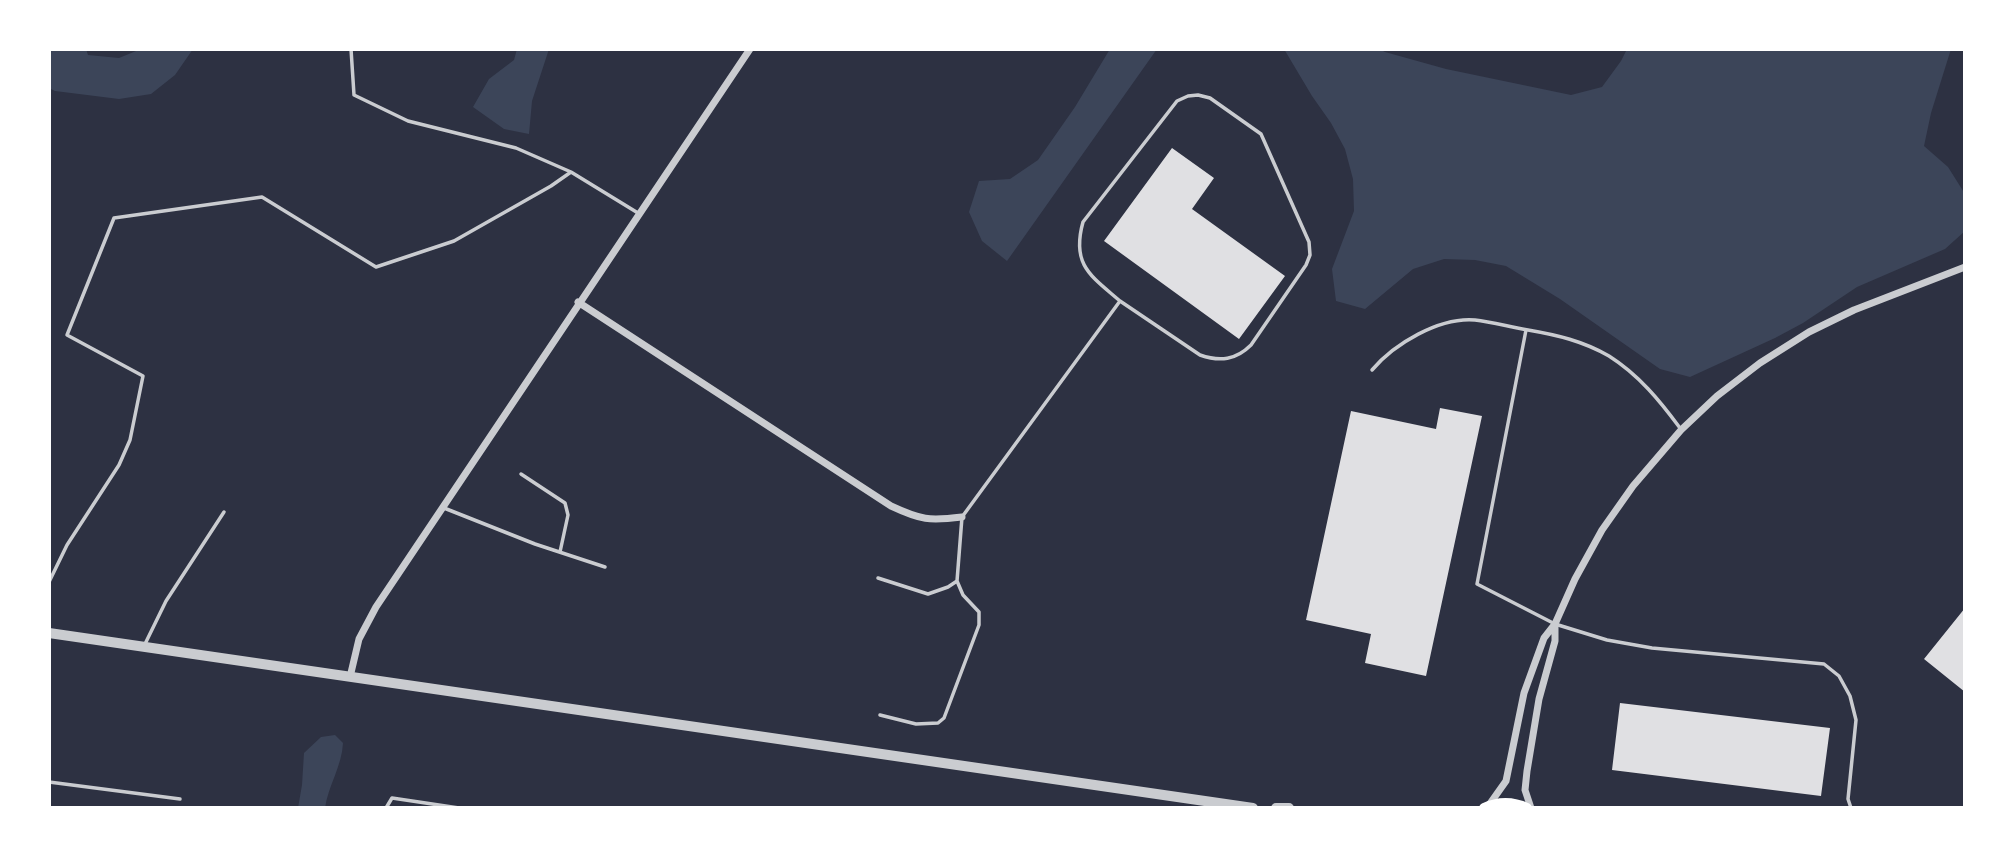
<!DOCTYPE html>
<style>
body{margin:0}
#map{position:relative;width:2014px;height:857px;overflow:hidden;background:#2d3142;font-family:Signika,sans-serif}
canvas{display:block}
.frame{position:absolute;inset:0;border:51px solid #fff;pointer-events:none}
</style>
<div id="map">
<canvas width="2014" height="857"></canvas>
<div class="frame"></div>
</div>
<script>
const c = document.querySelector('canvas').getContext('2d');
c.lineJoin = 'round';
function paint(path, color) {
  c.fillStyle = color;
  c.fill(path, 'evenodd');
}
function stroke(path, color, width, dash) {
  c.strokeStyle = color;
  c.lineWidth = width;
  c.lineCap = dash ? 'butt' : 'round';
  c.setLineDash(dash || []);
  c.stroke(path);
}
paint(new Path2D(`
 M49 49H86L88 55 119 58 141 49H193L175 75 151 94 119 99 55 91 49 88Z
 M517 49H549L532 101 529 134 504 129 473 107 489 79 514 60Z
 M1110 49H1157L1007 261 982 241 969 212 979 181 1010 179 1038 160 1075 107Z
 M1284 49H1379L1385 52 1446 69 1571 95 1602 87 1621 61 1627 49H1951L1931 113 1924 146 1948 167 1965 194V231L1945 249 1857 287 1803 323 1775 338 1690 377 1660 369 1560 299 1506 266 1475 260 1444 259 1413 269 1365 309 1336 301 1332 269 1354 211 1353 179 1345 149 1331 123 1312 96Z
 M335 735 343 743C342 766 328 786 325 808H298L302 785 304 753 321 737Z`), '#3c4559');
paint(new Path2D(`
 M1172 148 1214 178 1192 209 1285 276 1239 339 1104 241Z
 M1440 408 1482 416 1426 676 1365 663 1371 634 1306 620 1351 411 1436 429Z
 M1965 608V692L1924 659Z
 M1620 703 1830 728 1821 796 1612 770Z`), '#e0e0e3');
stroke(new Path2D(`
 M351 49 354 95 408 121 516 148 571 172 638 213
 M1526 330 1477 584 1555 624 1607 640 1652 648 1824 664 1839 676 1850 696 1856 720 1848 799 1851 808
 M1372 370C1394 344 1439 317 1475 320 1492 322 1510 327 1528 330 1557 335 1583 341 1609 356 1639 375 1660 401 1680 428
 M521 474 565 503 568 515 560 552
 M444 508 535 544 605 567
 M878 578 928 594 948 587 957 581
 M49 582 67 545 119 465 130 440 143 376 67 335 114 218 262 197 376 267 454 241 551 186 571 172
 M145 644 166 601 224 512
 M880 715 916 724 938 723 944 718 979 625V612L963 595 957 581 962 517 1120 301 1200 355C1220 362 1236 360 1251 345L1306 265 1310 255 1309 242 1261 134 1210 98 1198 95 1188 96 1177 101 1083 222C1071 265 1091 276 1120 301
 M49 782 180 799
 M386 808 392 798 459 808`), '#caccd0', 3.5);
stroke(new Path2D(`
 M578 302 891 506C921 520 929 521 962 517
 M350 677 359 639 376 607 750 49
 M1489 805 1506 781 1524 693 1544 638 1555 624 1575 579 1602 530 1633 486 1681 430 1717 396 1760 363 1809 332 1854 310 1965 267
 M1531 808 1525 790 1527 771 1539 699 1555 641V625`), '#caccd0', 7);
stroke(new Path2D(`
 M49 633 1253 808
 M1276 808H1289`), '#caccd0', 10);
stroke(new Path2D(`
 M1484 808C1499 801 1512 801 1527 808`), '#fff', 10);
</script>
